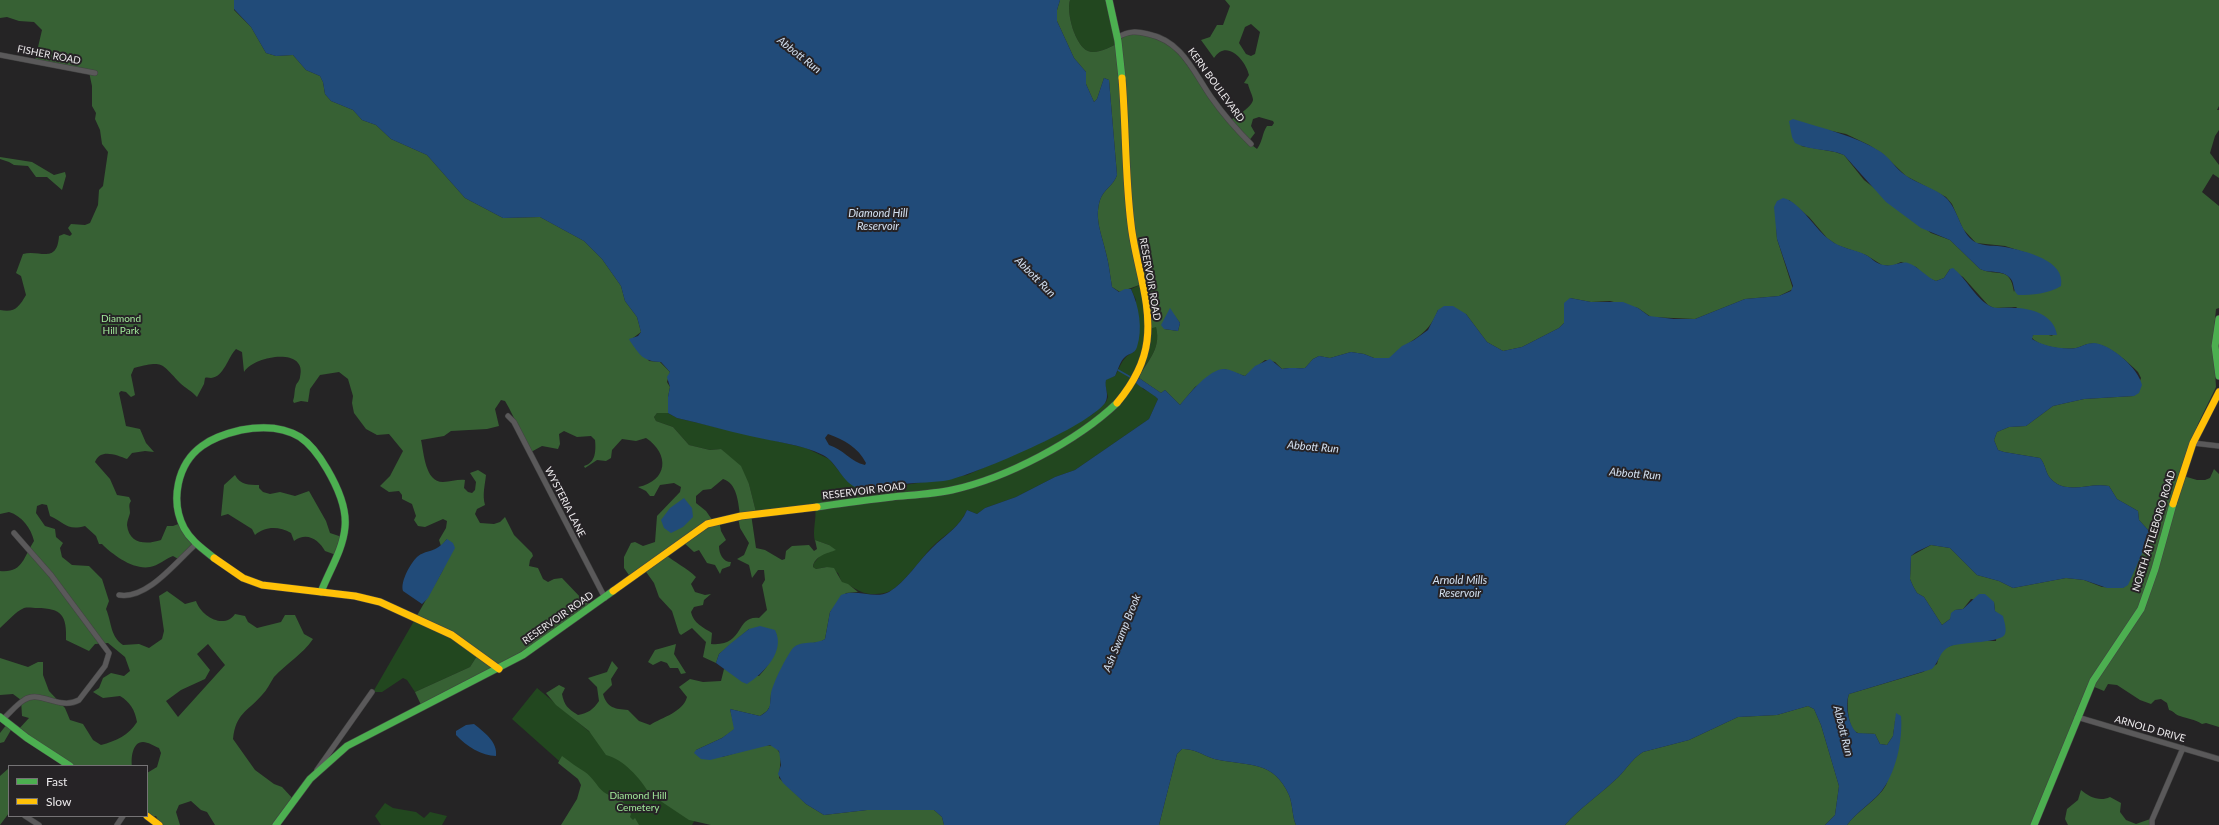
<!DOCTYPE html>
<style>
body{margin:0}
#map{position:relative;width:2219px;height:825px;overflow:hidden;background:#252425;font-family:Lato,sans-serif}
canvas{display:block}
.legend{position:absolute;left:8px;top:765px;width:140px;height:52px;box-sizing:border-box;background:#262326;border:1px solid #757375;margin:0;padding:5px 7px;list-style:none;font-size:12px;color:#eceaec}
.legend li{display:flex;align-items:center;gap:8px;height:20px}
.legend b{width:20px;border:1px solid #757375}
</style>
<div id="map">
<canvas width="2219" height="825"></canvas>
<ul class="legend">
<li><b style="height:5px;background:#4caf50"></b>Fast</li>
<li><b style="height:5px;background:#ffc107"></b>Slow</li>
</ul>
</div>
<script>
const c = document.querySelector('canvas').getContext('2d');
c.lineJoin = 'round';
function paint(path, color) {
  c.fillStyle = color;
  c.fill(path, 'evenodd');
}
function stroke(path, color, width, dash) {
  c.strokeStyle = color;
  c.lineWidth = width;
  c.lineCap = dash ? 'butt' : 'round';
  c.setLineDash(dash || []);
  c.stroke(path);
}
function drawText(font, color, halo, rows, align = 'center') {
  c.font = font + ' Lato,sans-serif';
  c.lineWidth = 4;
  c.setLineDash([]);
  c.textBaseline = 'middle';
  c.strokeStyle = halo;
  c.fillStyle = color;
  for (const [text, x, y, turn = 0] of rows) {
    c.save();
    c.translate(x, y);
    c.rotate((+turn || 0) * Math.PI / 180);
    c.textAlign = isNaN(turn) ? turn : align;
    if (halo) c.strokeText(text, 0, 0);
    c.fillText(text, 0, 0);
    c.restore();
  }
}
paint(new Path2D(`
 M1070 0H1109L1118 43C1111 47 1096 55 1088 51 1075 46 1066 12 1070 0Z
 M1142 284 1149 328 1156 326C1162 351 1146 360 1139 378L1143 389 1152 393 1158 399 1149 419 1075 470 1055 477 1016 497 985 508 977 514 967 510C959 528 944 535 931 548 921 559 901 587 888 592 885 593 879 594 876 594 859 595 855 586 842 583L838 573 827 567 816 569 813 567 814 563 829 545 815 540V542C812 529 817 520 815 507L756 512 749 484 721 449 710 450 689 445 673 427 656 421 654 417 657 413H668L677 418 806 448 829 459 843 476 880 489 967 475 1053 437 1093 414 1106 402 1108 397 1105 384 1106 379 1115 376C1121 365 1122 357 1134 352L1136 300 1131 289Z
 M414 621 442 630 477 656 470 667 415 692 407 680 403 678 382 692H373Z
 M537 688 695 820 692 825H631L512 719Z
 M385 803 393 808 416 812 424 818 430 812 447 816 442 825H381L375 816Z`), '#22471f');
paint(new Path2D(`
 M0 0H234V10L251 27 266 53 276 56 293 55 306 70 320 76 323 82 325 94 331 101 353 110 362 120 376 125 391 139 427 155 465 198 503 218 540 217 584 241 602 259 621 286 625 301 637 317 641 332 633 338 649 361 660 362 670 372 667 382 670 387 668 397V413H657L654 417 656 421 673 427 689 445 710 450 721 449 741 466 749 484 756 512 751 514 756 548 765 550 782 560 785 559 786 551 792 546 809 545 814 551 817 549 815 540 829 545 836 550C828 553 814 556 813 567L816 569 827 567 834 568 842 582 848 584 858 592 846 593 830 612 825 639 820 642 799 645 771 694 770 706 767 711 760 716 730 709 735 729 722 738 696 750 722 757 764 745 775 746 781 755 779 778 806 804 824 815 867 810H934L942 817 944 825H711L689 820 662 802 652 793H649C640 778 623 759 606 755L589 731 556 705 546 693 559 685 565 688 562 694C564 705 568 709 578 715 588 713 593 710 599 701L597 687 588 678 607 672 612 661 618 668 611 679 612 685 603 694C607 708 615 709 628 710L639 721 650 725C663 717 683 712 687 697L679 687 690 679 703 682 721 681 724 669 759 676C771 663 776 653 777 635L749 629 719 654 716 663 703 657 706 642 692 628 681 635 679 633 672 611 659 597 654 583 644 569 631 578 624 568V557L631 543 635 542 643 546 655 542 657 516 680 492 681 487 674 483 660 485 654 496H650L646 491 638 487C668 481 670 454 646 438L636 441 622 439 612 450 611 458 606 461 597 460 585 468 584 466C596 463 596 450 595 440L591 436 577 437 564 431 559 434 560 444 558 449 542 446 531 452 509 408 505 401 501 400 495 409 499 426 487 429 451 431 444 436 421 440C424 453 425 482 443 482 451 482 458 479 465 480L464 488 468 492 472 493 475 490 476 482 470 473 478 470 486 475C485 485 482 495 485 505L477 509 475 514 480 523 494 524 500 522 505 517 514 535 532 553 533 556 530 560 529 566 538 568 543 579 548 582 554 579 562 578 582 599 594 606 548 637 422 707 415 692 470 667 477 656 452 635 415 619 443 570 447 539 441 546 439 540 446 528 447 521 443 519 425 527 418 526 414 520 416 516 412 504 402 499V495L399 491 389 492 380 486 390 476 403 451 389 434 377 435 366 429 354 413 352 403 353 396 348 379 339 372 320 375 310 389 308 402 301 401 294 403 293 401C295 396 294 390 296 385 297 383 300 380 300 377 308 347 255 355 244 372L242 352 236 349C228 357 224 377 211 378 209 378 207 377 205 378L204 384 197 397C192 391 185 388 180 383 160 362 163 361 134 368L131 375 135 395 131 397 126 392 121 391 119 393 126 426 140 429 146 443 154 452 145 451 132 453 127 459C117 455 100 448 95 462L110 479 117 495 129 497 131 501C128 505 130 508 130 513 129 517 127 521 127 525 129 544 146 545 161 540L167 526H173L181 523 196 545 180 560 173 556C165 559 158 566 150 567 133 570 113 555 102 544H99L96 536 85 526C67 531 65 523 50 516L47 505 42 504 37 506 36 513 45 526 55 529 56 537 63 543 60 548 62 557 72 565 89 566 102 579 109 601 106 609C112 623 110 636 123 645L139 644 149 648 162 639 164 631 159 596 167 591 185 604 196 601C201 616 224 630 235 614L245 616 248 622 257 628 281 622 285 615H295L304 634 313 639C302 655 287 663 274 677 270 683 267 690 262 695 247 712 236 713 233 739L255 770 274 784 282 787 295 801 278 825H215L207 812 201 810 191 801 179 805 176 812 180 825H160L156 816 150 818 147 816V773L157 767 161 753 159 748C154 746 148 742 143 742 132 742 131 759 132 766H70L17 731 29 718 22 716 21 700 13 694 0 695V658L28 667 38 662H43V675L49 691 65 708 70 720 83 724 93 740 101 745C116 741 129 735 137 722 135 710 130 702 120 696L103 698 93 692 99 688 103 678 111 673 124 676 130 671 125 657 108 643 95 644 89 651 66 640C67 616 62 608 37 608 33 608 28 607 24 608 15 612 8 621 0 628V571C23 573 23 558 34 541 31 528 22 516 9 512L0 514V310C15 313 19 307 26 295L21 276 16 273 23 254C39 249 57 265 59 236L64 234 70 236 72 234 68 228 71 224 85 225 90 223 98 205 99 190 103 186 108 152 102 144 100 130 95 119 96 113 92 106V86L89 72 35 60 42 30 34 22 19 21 7 17 0 18ZM723 479C737 483 738 502 740 514L738 517 740 528 749 543 744 555 737 559 749 565 752 578 758 570H764L765 580 762 585 767 610 759 618C735 615 745 647 711 644L712 633C704 628 693 623 691 612L694 607 703 605 704 600 711 594 705 595 695 592 691 584 696 577C686 567 675 563 665 554L682 541 694 552 699 550 707 563 715 565 720 574 722 569 730 566 731 562C723 562 719 554 719 546L726 540 721 531 719 520 713 521 706 511 696 503V496L703 490 711 489ZM208 644 225 665 178 717 166 701 181 690 205 679 210 670 197 654Z
 M1060 0H1070C1066 12 1075 46 1088 51 1096 55 1111 47 1118 43V38L1129 33 1145 35 1171 43 1229 121C1235 117 1252 107 1253 100 1253 96 1249 89 1248 84L1244 83 1249 75C1246 61 1227 38 1214 58L1201 40 1210 37 1217 25H1223L1230 6 1225 0H2219V106L2217 110H2219V130L2215 136 2210 153 2219 165V178L2213 174 2202 192 2219 206V308L2216 309 2213 340 2216 387 2198 424 2180 475 2197 480H2205L2210 478 2214 469 2219 474V727L2206 723 2202 724C2194 719 2188 719 2180 716 2175 715 2174 711 2169 710L2167 703 2161 699 2155 700 2151 704 2140 700 2117 685 2108 684 2104 691 2092 686 2034 825H1847C1858 810 1878 800 1886 785 1891 776 1894 727 1896 713L1893 736 1887 745 1880 744 1875 734C1870 733 1861 735 1856 732 1848 728 1846 701 1849 694L1923 672 1937 664C1938 660 1939 656 1941 652 1951 640 1982 641 1996 641L1998 615 1995 611 1994 602 1971 599 1963 609 1955 610 1950 619 1942 625 1924 597 1917 593 1913 586 1910 579 1911 556 1931 545 1950 548 1977 575 1999 581 2013 588 2066 578 2084 580 2102 587 2123 588 2149 531 2139 520 2138 511 2117 499 2109 486C2089 482 2068 495 2052 480 2045 474 2046 464 2040 458L2004 452 1998 450 1994 440 1997 432 2009 427 2026 426 2053 406 2066 403 2084 399 2134 396 2141 378 2138 372C2127 361 2111 347 2097 344 2088 342 2083 346 2076 348 2063 350 2039 347 2031 337 2037 331 2045 334 2053 336L2016 307 1994 308 1988 305 1963 277 1950 269 1944 278 1936 281 1928 278 1916 267 1901 262 1892 266 1882 265 1866 255 1837 245 1827 238 1809 217 1789 200 1776 224 1777 239 1793 289 1779 296 1745 299 1695 319 1651 317 1638 308 1610 301 1591 302 1570 298 1564 323 1559 328 1522 347 1503 351 1487 342 1466 314 1438 310C1427 339 1409 338 1389 359L1374 358 1364 354 1351 352 1330 358 1319 356 1313 359 1305 368C1296 369 1292 367 1282 369L1275 362 1265 360 1245 376 1224 369 1195 387 1180 405 1165 390 1161 393 1139 378C1145 362 1162 351 1156 327L1149 329 1142 284 1120 292 1112 287C1110 275 1109 264 1106 253 1102 235 1094 219 1100 200 1103 190 1114 185 1117 175L1109 80 1104 78 1097 99 1094 102 1086 84V72L1074 58 1057 21V10ZM1251 24 1260 32 1255 54 1251 56 1246 54 1239 43 1245 27ZM1259 117 1273 121 1274 123 1272 126H1267C1262 133 1263 141 1257 149L1248 142 1255 133 1251 126 1253 119ZM1827 130 1846 134 1869 145 1883 154 1906 176 1946 197 1952 204 1963 229 1976 243 2005 246 2027 253 2014 292C2010 265 1998 277 1980 269L1950 240 1931 233 1864 180 1844 155 1835 152 1801 146ZM1174 315 1180 323 1178 331 1164 329Z
 M0 157 32 162 54 175 65 172 66 176 62 190 47 177H36L28 166 14 165 9 162 0 159Z
 M235 475C240 485 249 485 259 485V488L263 492 270 494 280 492 295 496 309 491 326 521 330 533 342 537 336 555 325 551C319 540 307 531 294 541L291 533C279 526 265 526 255 535L252 529 228 514 221 516 224 485Z
 M676 644 674 654 686 673 681 674 678 668H670L667 663 661 661 653 665 648 662 655 650Z
 M1808 706 1814 709 1821 725 1839 786 1835 815 1825 825H1565C1580 808 1598 796 1614 781 1625 772 1631 759 1643 752L1689 740 1738 717 1777 715Z
 M7 724 11 730 4 742 0 743V733Z
 M1182 749C1196 748 1206 758 1219 760 1250 766 1274 761 1289 795 1293 805 1292 816 1296 825H1159L1177 754Z
 M562 756C570 762 577 767 585 772 598 781 599 797 620 797L631 814 630 817 633 820 635 818 639 825H561L577 799 581 785 578 779 558 763Z
 M9 768V813L0 825V776Z
 M2081 790C2089 797 2100 802 2110 797L2121 803 2120 812 2126 820 2136 824 2153 818 2155 825H2068L2065 819 2067 809 2078 800Z`), '#376134');
paint(new Path2D(`
 M234 0H1060L1057 10V21L1074 58 1086 72V84L1094 102 1097 99 1104 78 1109 80 1117 175C1114 185 1103 190 1100 200 1094 219 1102 235 1106 253 1109 264 1110 275 1112 287L1119 292 1125 289H1131C1139 306 1143 329 1137 347 1135 354 1129 353 1125 357 1120 361 1118 370 1115 376L1106 380C1104 387 1110 395 1105 403 1087 427 980 472 949 480 934 483 918 482 903 484 889 486 872 493 858 488 843 484 837 462 823 455 801 444 775 442 750 436 726 431 701 423 677 418L668 413V397L670 387 667 377 670 372 661 362C642 361 640 355 630 341L629 339 638 336 641 332 637 317 625 301 621 286 602 259 584 241 540 217 503 218 465 198 427 155 391 139 376 125 362 120 353 110 331 101 325 94 323 82 320 76 306 70 293 55 276 56 266 53 251 27 234 9ZM828 434C844 440 858 447 866 463L865 465C851 462 843 449 829 445L825 438Z
 M1793 119C1824 129 1854 135 1881 152 1890 158 1896 169 1905 175 1918 184 1934 188 1945 197 1959 209 1959 232 1975 242 1984 247 1996 245 2005 247 2025 251 2066 260 2061 286 2048 294 2033 295 2018 295 2012 290 2015 283 2010 278 2002 269 1990 274 1980 269L1950 240 1921 228 1886 202 1844 155C1828 148 1810 151 1795 143L1792 137 1789 121Z
 M1783 198C1801 202 1816 231 1830 240 1841 249 1855 249 1866 255 1873 259 1876 264 1884 265 1893 267 1900 261 1908 263 1918 266 1926 277 1936 281L1944 278 1950 269 1953 268C1967 279 1976 300 1992 307 1998 309 2007 307 2014 308 2032 308 2054 315 2057 335H2033L2032 339C2043 346 2063 350 2076 348 2083 346 2087 343 2094 343 2111 344 2139 369 2142 385L2139 393 2134 396 2084 399 2066 403 2053 406 2026 426 2009 427 1997 432 1994 440 1998 450 2004 452 2040 458C2046 464 2045 474 2052 480 2068 495 2089 482 2109 486L2117 499 2138 511 2139 520 2149 531V538L2128 585 2123 588H2107L2084 580 2066 578 2013 588 1999 581 1977 575 1950 548 1931 545 1916 552 1911 556 1910 579 1913 586 1917 593 1924 597 1942 625 1950 619 1951 613 1955 610 1963 609 1979 594H1985L1994 602 1995 611 2003 616C2004 621 2007 629 2005 634 2002 643 1962 642 1951 646 1939 651 1940 661 1932 669L1849 694C1845 704 1848 725 1857 733L1875 734 1880 744 1887 745 1893 736 1896 713 1901 716C1903 740 1896 774 1880 793 1870 804 1857 812 1847 825H1825L1835 815 1839 786 1821 725 1814 709 1808 706 1777 715 1738 717 1689 740 1643 752C1631 759 1625 772 1614 781 1598 796 1580 808 1565 825H1296C1292 816 1293 805 1289 795 1274 761 1250 766 1219 760 1206 758 1196 748 1182 749L1177 754 1159 825H944L942 817 934 810H867L824 815 806 804 783 783 778 774 781 765 779 751 770 745 710 760 701 759 694 753 696 750 722 738 734 729 730 709 760 716C763 714 767 712 769 708 771 703 770 698 771 693 774 681 786 657 793 648 801 640 816 645 825 639L830 612 841 595C856 588 875 600 889 592 906 582 918 561 932 548 945 535 960 527 967 510L977 514 985 508 1016 497 1055 477 1075 470 1149 419 1158 399C1151 392 1142 389 1135 382L1139 378 1161 393 1165 390 1180 405C1189 394 1209 369 1224 369 1230 369 1239 374 1245 376L1255 366 1270 359 1282 369C1292 367 1296 369 1305 368L1313 359 1319 356 1330 358 1351 352 1364 354 1374 358H1389L1402 346 1414 340 1428 330 1438 310 1444 306H1453L1466 314 1487 342 1503 351 1522 347 1559 328 1564 323V303L1570 298 1591 302H1623L1638 308 1649 316 1674 319H1695L1745 299 1779 296 1791 291 1793 286 1777 239 1774 207 1777 201Z
 M1170 308 1180 323 1178 331 1164 329 1161 325Z
 M684 498 692 508 693 517 683 527 671 533 664 528 661 520 670 508Z
 M447 539 453 543 455 548 428 598 422 604 403 591C400 582 410 564 417 557 426 549 435 554 447 539Z
 M760 626 775 630C786 651 764 673 747 684L742 682 716 663 719 654 730 644 749 629Z
 M474 724C484 732 498 742 496 756 482 756 466 746 456 735V731L466 725Z`), '#214b79');
stroke(new Path2D(`
 M1118 370 1132 378`), '#214b79', 1.5);
const street = new Path2D(`
 M1118 37C1129 31 1136 31 1148 34 1182 41 1193 71 1211 97 1223 114 1236 129 1251 144
 M0 55 95 73
 M508 416 514 422 605 598
 M2193 443 2219 446
 M119 595C147 600 176 562 196 544
 M2077 717 2219 759
 M3 719C10 713 16 705 24 700 40 689 59 711 79 700L105 666 109 653 51 575 14 533
 M317 770 372 692
 M25 816 39 825
 M117 825 123 816
 M2152 825V820L2183 748`);
const fast = new Path2D(`
 M1109 0 1118 41 1122 78
 M2219 319 2215 346 2219 376
 M817 507C842 503 867 500 892 497 912 495 933 494 952 490 1007 478 1077 441 1117 403
 M214 558C203 549 191 541 184 528 170 501 177 464 202 446 214 437 228 433 241 430 262 426 282 426 300 437 312 445 320 457 327 469 337 486 347 507 345 527 343 550 329 571 321 592
 M0 717 27 738 70 766
 M276 825 310 779 347 746 523 655 613 591
 M2034 825 2093 681 2141 609 2155 569 2173 504`);
const slow = new Path2D(`
 M1117 403C1132 385 1144 365 1147 341 1152 301 1135 263 1131 224 1125 176 1126 127 1122 78
 M2173 504 2193 443 2219 392
 M214 558 243 578 262 585 355 596 380 602 452 635 499 669
 M613 591 707 524 741 516 817 507
 M147 816 159 825`);
stroke(street, '#424242', 6);
stroke(fast, '#424242', 8);
stroke(slow, '#424242', 8);
stroke(street, '#5a595a', 5);
stroke(fast, '#4caf50', 7);
stroke(slow, '#ffc107', 7);
drawText('10px', '#eceaec', '#262326', [
 ["FISHER ROAD",49,55,11],
 ["KERN BOULEVARD",1216,85,54],
 ["RESERVOIR ROAD",1150,279,80],
 ["RESERVOIR ROAD",864,491,-7],
 ["WYSTERIA LANE",565,502,63],
 ["NORTH ATTLEBORO ROAD",2154,531,-73],
 ["RESERVOIR ROAD",558,618,-35],
 ["ARNOLD DRIVE",2150,729,16]
]);
drawText('10px', '#a0e799', '#262326', [
 ["Diamond",121,319],
 ["Hill Park",121,331],
 ["Diamond Hill",638,796],
 ["Cemetery",638,808]
]);
drawText('italic 11px', '#d3e0f0', '#262326', [
 ["Abbott Run",799,55,38],
 ["Diamond Hill",878,213],
 ["Reservoir",878,226],
 ["Abbott Run",1035,277,45],
 ["Abbott Run",1313,447,5],
 ["Abbott Run",1635,474,5],
 ["Arnold Mills",1460,580],
 ["Reservoir",1460,593],
 ["Ash Swamp Brook",1122,633,-68],
 ["Abbott Run",1843,731,76]
]);
</script>
